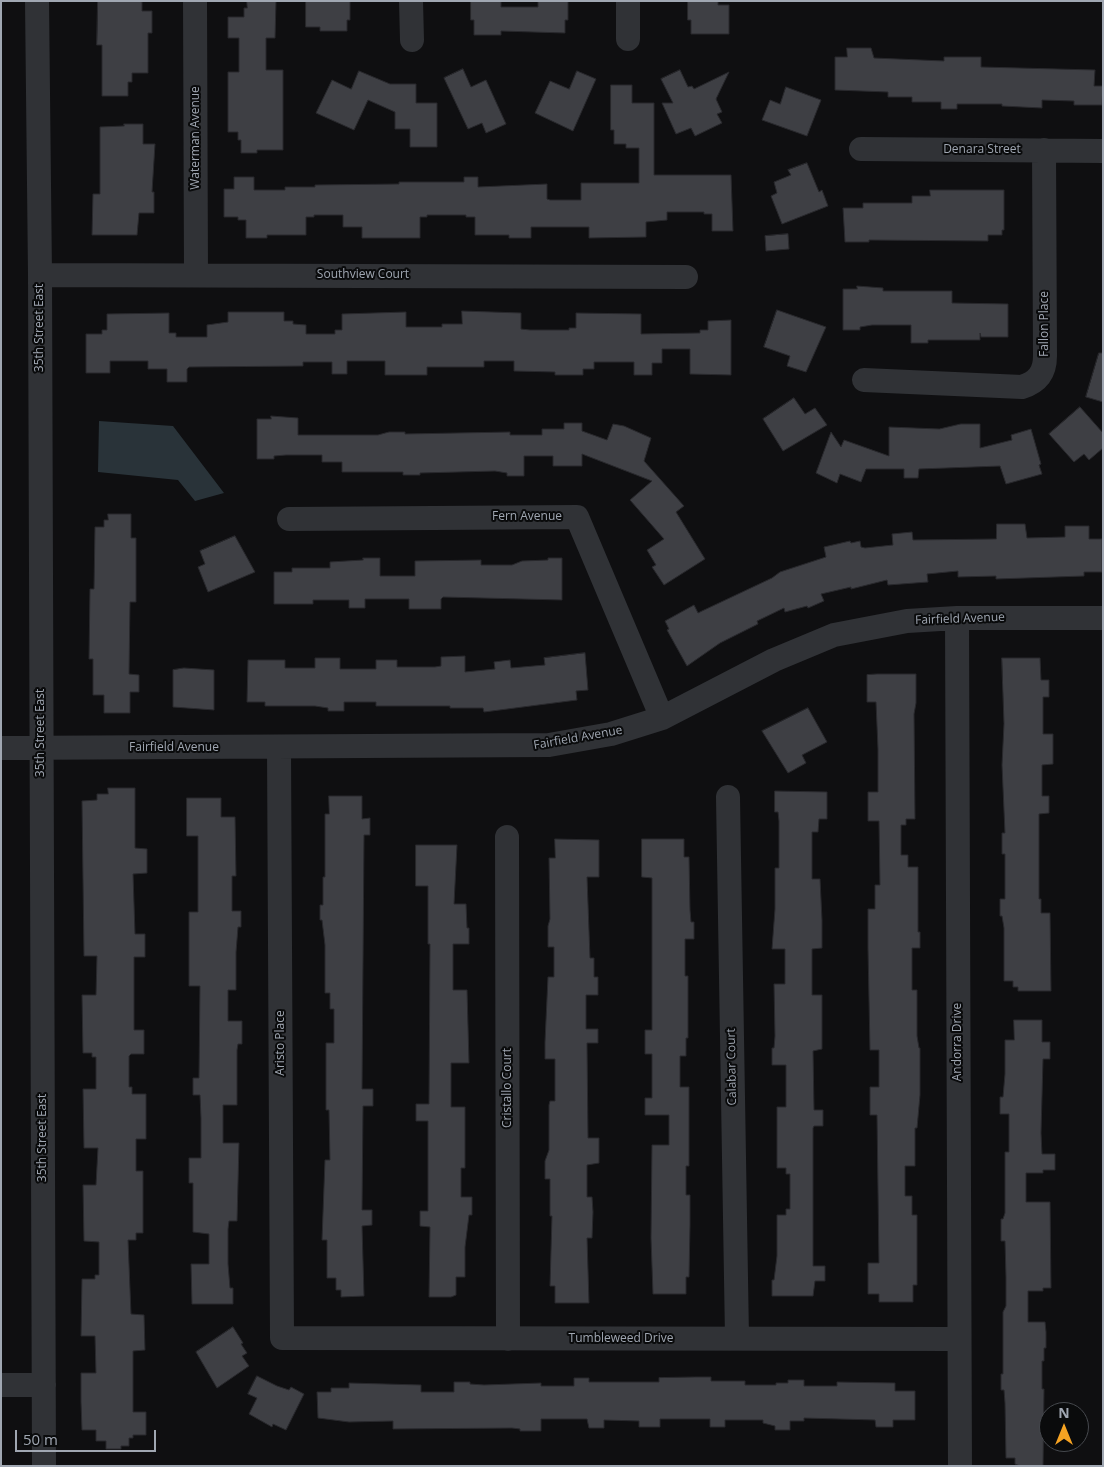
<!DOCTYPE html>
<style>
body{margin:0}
#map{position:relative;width:1104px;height:1467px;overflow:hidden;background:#0f0f11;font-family:"Open Sans",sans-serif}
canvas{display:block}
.frame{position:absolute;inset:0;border:2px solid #a0a7b2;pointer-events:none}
.north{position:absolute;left:1039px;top:1402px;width:50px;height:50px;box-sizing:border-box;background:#0a0b0c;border:1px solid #46494e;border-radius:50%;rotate:0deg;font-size:14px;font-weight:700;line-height:20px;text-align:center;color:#a0a7b2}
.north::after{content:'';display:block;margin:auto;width:18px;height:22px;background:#f6a322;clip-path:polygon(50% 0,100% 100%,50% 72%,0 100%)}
.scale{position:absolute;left:15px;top:1430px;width:141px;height:22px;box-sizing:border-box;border:2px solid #a0a7b2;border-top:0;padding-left:6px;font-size:15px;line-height:18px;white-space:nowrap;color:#a0a7b2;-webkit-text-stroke:4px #0a0b0c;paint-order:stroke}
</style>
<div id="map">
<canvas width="1104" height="1467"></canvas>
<div class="frame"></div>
<div class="north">N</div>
<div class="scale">50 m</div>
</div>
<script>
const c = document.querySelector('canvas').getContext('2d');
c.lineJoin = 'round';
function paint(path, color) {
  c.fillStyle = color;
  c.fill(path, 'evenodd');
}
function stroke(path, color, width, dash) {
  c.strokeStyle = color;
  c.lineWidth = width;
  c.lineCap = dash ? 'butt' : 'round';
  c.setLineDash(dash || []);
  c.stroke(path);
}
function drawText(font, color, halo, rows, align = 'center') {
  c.font = font + ' "Open Sans",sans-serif';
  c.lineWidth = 4;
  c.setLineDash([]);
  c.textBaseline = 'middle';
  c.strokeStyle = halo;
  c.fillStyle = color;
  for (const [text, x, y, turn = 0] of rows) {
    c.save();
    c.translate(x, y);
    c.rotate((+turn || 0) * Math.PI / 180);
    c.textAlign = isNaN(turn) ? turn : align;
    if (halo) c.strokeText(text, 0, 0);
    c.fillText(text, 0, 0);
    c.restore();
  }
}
paint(new Path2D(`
 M99 421 173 426 224 493 195 501 178 480 98 472Z`), '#293339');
const building = new Path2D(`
 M98 1H138L142 2V11H152V33H148V73H132V82H128V96H102V45H97Z
 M247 1H276L275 38H266V70H283V150H257V153H241V140H238V132H228V72H239V38H228V17H244V8H247Z
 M306 1H350V20H347V31H320V27H306Z
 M471 1H501V7H538V1H568V20H565V33L501 31V35H474V20H471Z
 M688 1H718V5H729V34H691V20H688Z
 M847 48H871L874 58 944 61V57H981V67L1095 70 1094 86H1103L1102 105H1074V101L1042 100V108L1002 106V104H957V109H941V102H912V97H888V92L835 90V57H847Z
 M463 69 471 87 486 80 506 124 486 133 482 123 468 129 444 78Z
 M680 70 688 87 692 86 694 89 729 72 716 99 722 112 717 114 722 123 695 136 691 128 676 134 662 103H673L661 79Z
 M359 71 390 84H416V103H437V147H410V129H395V112L368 100 354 130 316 113 332 80 351 89Z
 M577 71 596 79 573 131 535 113 550 81 569 89Z
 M611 85H632V103H654V175H731L733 231H712V214H704V212H667V220L646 222V237L589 238V227H531V238H509V235H475V217H466V215H427V217H420V238H362V227H343V215H314V217H306V235H267V238H246V220H238V217H224V189H234V177H254V190H285V187H315V185L399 184V182H464V177H478V187L547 184V199L550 200H581V183H639V148H626V144H614V130H611Z
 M786 87 821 100 807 136 762 120 770 100 780 104Z
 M124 124H143V144H155L152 192H154V213H139L137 235H92L93 194H100V127L124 126Z
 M807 163 819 192 822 190 828 206 782 224 771 196 777 193 774 182 791 175 788 170Z
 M930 190H1004V230H1002V235H988V241L869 240V242H845L843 208H863V203H912V196H930Z
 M788 234 789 249 766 251 765 236Z
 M857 286 883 288V291H952V303L1008 304V337H981L980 333V340H928V343H911V325H872L860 327V330H843V289H857Z
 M777 310 826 327 806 372 787 366 790 356 764 347Z
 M462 311 521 313V329L530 330H569V328H576V313L641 314V334L700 333V330H708V321L731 320V375L690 374V349H662V363H652V375H634V362H594V369H583V375H555V372L514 371V361H484V367H427V375H385V361H347V374H332V362H303V366L189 367 187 369V382H167V369H148V361H110V373H86V334H102V330H107V314L169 313V333H176V337H207V325L228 322V312H284V321H293V324L306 325V334H335V330H342V314L406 312V327H442V324H462Z
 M1099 353H1103V402L1086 397Z
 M794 398 805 414 815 408 827 425 783 451 763 419Z
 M1080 407 1103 433V448L1089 460 1084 454 1074 462 1049 434Z
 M271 416 298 418V435H378L389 432H405V434L510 432V435H542V429H564V423H582V431L607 440 613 424 624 426 651 438 644 461 684 506 676 512 705 559 664 585 652 567 656 565 647 550 664 539 630 500 652 481 582 454V466H553V456H524V476H507V473L495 471 420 473V475H403V472H342V462H322V455H286L274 456V459H257V419H271Z
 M961 424H980V448L1012 440 1011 435 1031 429 1041 464 1039 465 1042 474 1006 484 1000 466 919 469 918 478H904V469H866L861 482 840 474 837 483 816 473 831 432 841 447 844 440 889 456V427L939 429Z
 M108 514H131V538H136V602H130L129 674 139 675V692H130V713H104V695H93V659H89L90 589H94L95 527H104V520H108Z
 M997 524H1025L1027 538 1065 537V526H1089V539H1102V572H1084V576L996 579V576L958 577V571L927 574 928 582 888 585 887 580 851 589V587L821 594 824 601 808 608 807 606 785 612 784 608 757 621 758 624 720 643 687 666 667 630 669 629 665 621 694 605 698 613 702 611 772 578 780 572 826 557 824 547 850 541 851 543 860 541 861 547 865 548 893 545 892 534 912 532 913 540 996 539Z
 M235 536 255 572 208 592 198 567 205 564 200 551Z
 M363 558H380V576H415V561L481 560V565H512L522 561 548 560V558H562V600L443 597 441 599V609H409V599H365V608H349V600H313V604H274V572H292V568H330V562L363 560Z
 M585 653 588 690 576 691 577 700 484 712 483 708H450V706H376V702H344V711H328V708L315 706H265V702H247L248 660H285V668H315V658H340V669H376V660H397V667H435L441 666V657L465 656V672L495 669 494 662 510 660 511 668 545 665 544 658Z
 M1002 658H1040L1041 680H1049V697H1043V734H1053V764L1042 765V796H1049V813L1039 814V899H1041V913H1050L1051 991H1018V987H1013V981H1004V928L1002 916H1000V899H1005V854H1002V833H1005L1002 765 1004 724Z
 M184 668 214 670V710L173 707V670Z
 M877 674H916V703L914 714 915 819H906V825H901V855H908V867H918V932H920V948H912V990H917V1036L919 1048H920V1095L917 1128H915V1166H905V1196H912V1215H917V1285H913V1302H879V1294H868V1263H879L877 1115H870V1087H879V1050H870L868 948V909H875V885H880L879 821H868V792H878V749L876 702H867V675Z
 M808 708 827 742 802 755 806 763 788 773 762 731Z
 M108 788H135V848L147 849V873L133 874 135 934H145V957H134V1030H144V1054H131L129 1056V1087H132V1094H146V1139H136V1171H143V1233H136V1240H128L131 1314 144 1315 145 1350 133 1351V1412H146V1435H133V1438H129V1446H121V1449H106V1441H96V1430H82L81 1402V1373H96L95 1336H81L82 1279H95V1275H99V1242L84 1241 83 1185H96L98 1148H84L83 1089H96V1057H92V1053H83L82 995H96L97 956H84L82 801 97 800V794H108Z
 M775 791 827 792V819H819L818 832H812V879H820L822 920V948L812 949V995H822V1049L813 1051 814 1110H823V1126H814L813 1128V1266H825V1281H815L813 1296H772V1280H774L777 1256V1215H786V1209H790V1174H786V1168H777V1107H786V1065H772V1048H774L775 1036 774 984H785V949H772L775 909V868H779V821L778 812H775Z
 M329 796H362V819L370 818V835H364L362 1089H373V1106H363L362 1210H372V1225L362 1226 364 1296 341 1297V1290H336V1278H327V1240H322L325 1160H330L329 1110H326V1043H334V1009H330V993H325V945L322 920H320V905H323V877H325V814H329Z
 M187 798H221V817H235L236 876H232V911H241V927H238L236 952V990H228V1021H242V1044H238L237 1050V1105H223V1143H239L237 1221H229L228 1229V1264L230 1288H233V1304H192L191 1264H209V1234L193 1232V1183H189V1158H201V1118L200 1095H193V1078H199L200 986H189V912H198V836H187Z
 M555 839 599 840V877H587L590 958H594V977H598V995H586V1029H598V1043H587V1046L588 1138H599V1163L587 1165V1197H592L593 1212 592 1238H587L589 1303H555V1286H550L552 1216H550V1179H545V1161L549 1150V1105L550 1101H555V1059H545V1042L548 977H554V947H548V926L550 919 549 858H555Z
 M642 839H684V857H689L690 910 691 922H694V939H685V976H688V1038H686V1056H680V1087H689V1166H686V1195H690V1225L689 1277H686V1294H653L651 1238 652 1145H669V1115H645V1098H652V1054H645V1030H652V878L642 877Z
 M416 845H457L454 904H466L467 928H469V944H453V990H467L469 1063H451V1107H465V1168H461V1197H472V1215H469L465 1247V1277H456V1295L451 1297H429L430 1227 420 1226V1211H428V1121H416V1104H429L430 944H428V886H416Z
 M1014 1020H1042V1042H1050V1059H1043L1041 1133 1042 1154H1055V1170H1043V1173H1026V1202H1050L1051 1288H1043V1291H1028V1322H1045L1046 1332V1348H1044V1361H1042V1389H1044L1043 1466H1020L1015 1464V1458H1006L1005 1403 1004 1390H1001V1374H1003V1312L1006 1306V1277L1005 1241H1001V1219H1003L1005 1213V1152H1009V1114H1000V1097H1003L1005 1074V1040H1014Z
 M233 1327 243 1343 241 1344 247 1353 242 1356 249 1366 217 1388 196 1352Z
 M257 1376 277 1386 289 1390 291 1387 304 1394 286 1430 273 1424 272 1427 249 1414 257 1398 248 1394Z
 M695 1377H711V1381H745V1385H776V1383H788V1380H804V1386H837V1382L895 1383V1391H915V1420H893V1427H876L875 1420 804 1418V1421H790V1430H775V1426L763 1423V1420H725V1427H710V1419H660V1427H639V1421L604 1420V1428H589L587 1419H541V1431H520V1429L512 1428 393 1429V1421L349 1422 318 1418 317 1392H331V1388H349V1383L421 1385V1392H454V1382H470V1384L484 1385 541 1383V1386H574V1378H589V1382H659V1378Z`);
paint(building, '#3e3f44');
stroke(building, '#29292d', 1);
stroke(new Path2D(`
 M37 1 40 275 44 1466
 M195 1 196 274
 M411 1 412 40
 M628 1V39
 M861 149 1103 151
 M40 275 686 277
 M864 380 1022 387C1038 382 1045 372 1045 356L1044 150
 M289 519 577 517 662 718
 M957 618 960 1466
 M1 748 549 745 611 734 662 718 774 660 834 635 907 621 957 618H1103
 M279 748 282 1338 959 1339
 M728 797 737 1338
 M507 837 508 1339
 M1 1385H44`), '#303236', 24);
drawText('12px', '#a0a7b2', '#0a0b0c', [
 ["Waterman Avenue",196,138,-90],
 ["Denara Street",982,150],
 ["Southview Court",363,275],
 ["Fallon Place",1045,324,-90],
 ["35th Street East",40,328,-90],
 ["Fern Avenue",527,517],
 ["Fairfield Avenue",960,619,-2],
 ["35th Street East",41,733,-90],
 ["Fairfield Avenue",578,738,-10],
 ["Fairfield Avenue",174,748],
 ["Andorra Drive",958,1042,-90],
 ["Aristo Place",281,1043,-90],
 ["Calabar Court",732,1067,-91],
 ["Cristallo Court",508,1088,-90],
 ["35th Street East",43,1138,-90],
 ["Tumbleweed Drive",621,1339]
]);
</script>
